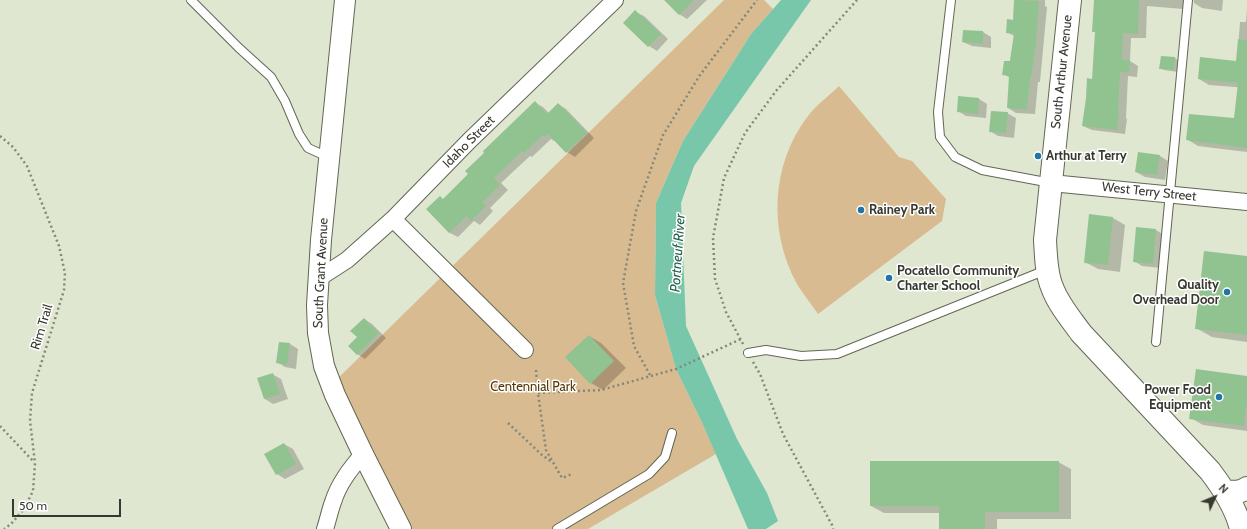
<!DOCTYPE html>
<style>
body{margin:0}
#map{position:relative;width:1247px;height:529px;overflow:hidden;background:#e0e7d1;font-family:Cabin,sans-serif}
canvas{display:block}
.north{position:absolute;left:1195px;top:477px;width:40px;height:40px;-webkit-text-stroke:3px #fff;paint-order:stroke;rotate:46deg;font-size:11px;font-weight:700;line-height:16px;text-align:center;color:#373931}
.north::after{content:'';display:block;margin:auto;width:14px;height:18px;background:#373931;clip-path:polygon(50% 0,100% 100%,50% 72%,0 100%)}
.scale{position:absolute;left:12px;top:499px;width:109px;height:18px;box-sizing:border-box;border:2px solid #373931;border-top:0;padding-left:5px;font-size:12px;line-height:14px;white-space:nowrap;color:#373931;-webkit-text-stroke:3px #fff;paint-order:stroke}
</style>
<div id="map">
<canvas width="1247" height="529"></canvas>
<div class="north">N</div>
<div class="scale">50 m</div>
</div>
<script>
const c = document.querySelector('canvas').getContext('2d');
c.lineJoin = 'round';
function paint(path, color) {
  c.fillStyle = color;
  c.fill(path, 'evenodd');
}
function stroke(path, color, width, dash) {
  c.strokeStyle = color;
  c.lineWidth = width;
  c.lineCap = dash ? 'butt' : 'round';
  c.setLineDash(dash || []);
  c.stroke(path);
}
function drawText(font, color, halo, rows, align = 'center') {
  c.font = font + ' Cabin,sans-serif';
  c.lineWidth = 3;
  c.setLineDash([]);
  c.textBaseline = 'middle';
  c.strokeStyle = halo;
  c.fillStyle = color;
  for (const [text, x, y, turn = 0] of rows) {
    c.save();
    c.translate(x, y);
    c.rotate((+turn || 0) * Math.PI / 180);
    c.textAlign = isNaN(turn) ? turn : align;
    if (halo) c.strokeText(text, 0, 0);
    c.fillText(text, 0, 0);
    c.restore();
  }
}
paint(new Path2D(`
 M724 0H764L773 9 751 34 683 141 656 203 655 295 676 369 704 427 716 454 588 529H401L331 385Z
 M839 86 899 157 912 161 946 199 942 221 818 314C811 304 803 294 797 284 768 231 771 164 808 116 816 105 829 96 839 86Z`), '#d9bb91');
paint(new Path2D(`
 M781 0H811L694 166 681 203 686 326 737 439 767 493 778 521 766 529H748L704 427 676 369 655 295 656 203 683 141 751 34Z`), '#78c7aa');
paint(new Path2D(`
 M665 0H707L687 19 679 14Z
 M1015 0H1045V6L1047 7 1040 82H1038L1035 114 1016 113 1008 108 1010 78 1004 74 1010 62 1014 36 1007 32 1014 21Z
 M1098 0H1223L1222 11 1202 8 1194 3V0L1192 1 1191 7 1183 6V9L1147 6 1146 38H1131L1130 61 1138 66 1137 77 1128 76 1126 118 1127 119 1125 134 1092 130 1083 126 1093 80Z
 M1247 8V88L1209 85 1199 79 1237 62 1240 22H1246Z
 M635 12 644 16 668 39 657 51 649 46 625 23Z
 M964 31 983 32 991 37V48L972 46 963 42Z
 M1162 57 1175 58 1179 61 1178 72 1164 70 1161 68Z
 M979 99 987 104 986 118 966 116 958 111Z
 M1247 99V152L1198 146 1188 140 1235 119Z
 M535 103 543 107 549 113 558 104 566 109 594 138 575 157 567 152 555 139 554 141 551 139 532 157 530 156 501 183 508 190 490 208 493 211 480 225 474 221 458 237 450 233 427 209 444 200 470 174Z
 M1007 113 1016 118 1014 138 998 136 990 131Z
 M1139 153 1160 156 1168 161 1165 180 1145 177 1136 172Z
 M1113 218 1125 225 1120 272 1098 269 1085 262Z
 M1137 228 1156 230 1164 235 1161 268 1142 266 1134 261Z
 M1247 257V342L1212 337 1196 328Z
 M364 319 372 324 386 338 365 359 357 354 359 337Z
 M589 336 601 343 626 368 603 390 591 383Z
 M279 343 290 344 298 349 296 369 285 367 277 362Z
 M272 374 281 379 288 399 273 404 265 399 258 379Z
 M1247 377V431L1203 425 1191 418Z
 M284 444 293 449 304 469 285 479 277 474Z
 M1058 462 1071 469V519H997V529H940V513H884L871 506Z`), '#0003');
paint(new Path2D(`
 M664 0H694L679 15Z
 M1014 0 1039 1 1036 44 1031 78H1030L1027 110 1007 108 1009 76 1002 75 1004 61H1010L1014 34 1006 33 1007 19 1013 20Z
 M1094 0H1139L1138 34 1123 33 1122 60H1130L1129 73 1120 72 1118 113H1119L1117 130 1082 126 1086 98 1087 78 1092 79 1095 32H1092Z
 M635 10 661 34 648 47 623 23Z
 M963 30 983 31V44L962 42Z
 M1238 39 1247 40V148L1186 140 1189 114 1234 118 1238 83 1198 79 1200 57 1236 61Z
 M1161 56 1175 57 1174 70 1159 69Z
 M958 96 979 98 978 114 957 112Z
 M535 101 547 114 558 103 587 133 566 153 548 134 545 137 543 135 524 153 522 151 494 178 500 185 482 203 486 206 471 221 467 216 449 233 426 209 440 196 443 199 468 174 465 171 484 153 483 151Z
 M991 111 1008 112 1006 133 989 132Z
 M1138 152 1160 155 1157 175 1135 172Z
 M1089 214 1113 217 1108 265 1084 263Z
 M1136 227 1156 229 1153 264 1133 262Z
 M1204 251 1247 256V335L1195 329Z
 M364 318 379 333 357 355 348 346 357 337 350 331Z
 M589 335 614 361 590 384 565 357Z
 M279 342 290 343 287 365 276 363Z
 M1196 369 1247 376V401L1244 426 1189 419Z
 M273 373 280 394 264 399 257 378Z
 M284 443 296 464 276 475 264 454Z
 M870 461H1059V512H985V529H939V506H870Z`), '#90c390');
const service = new Path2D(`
 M191 0 239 48 271 77 285 101 299 134 308 148 328 157
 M951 0 938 112 940 137 955 157 982 170 1051 183
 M1156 342 1188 0
 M748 353 766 350 801 356 837 354 1046 270
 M557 529 649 474 665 457 672 433`);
const minor = new Path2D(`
 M1051 183 1247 202
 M393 219 525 350
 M319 278 347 260 393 219 469 141 615 0
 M325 529C328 520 330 510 333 502 339 483 351 468 363 454`);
const tertiary = new Path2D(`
 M345 0 321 240 317 305 318 333 324 366 335 395 363 454 401 529`);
const secondary = new Path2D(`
 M1070 0 1045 240C1046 255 1046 273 1052 287 1058 304 1071 319 1081 333L1210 471C1223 488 1236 508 1241 529
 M1224 491C1233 492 1240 493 1247 488`);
stroke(service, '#616754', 10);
stroke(minor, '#616754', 18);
stroke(tertiary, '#616754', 22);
stroke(secondary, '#616754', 24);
stroke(new Path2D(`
 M0 136 13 147 27 166 59 246 65 273 64 290 32 393 30 421 35 463 33 491 24 509 11 524 4 529
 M743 344 726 312 715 279 713 238 724 178 745 133 776 91 857 0
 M753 362 760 374 783 434 832 525 833 529
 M536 370 538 393 546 450 562 478 572 474
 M650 375 634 346 623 283 636 211 663 135 700 75 757 0
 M538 393 601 390 676 369 741 339
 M508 423 542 455 552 462
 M0 426 34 462`), '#838879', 2.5, [2, 3]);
stroke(service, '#fff', 8);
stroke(minor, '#fff', 16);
stroke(tertiary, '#fff', 20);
stroke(secondary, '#fff', 22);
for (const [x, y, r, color] of [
 [1038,156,4,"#1f75a5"],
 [861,210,4,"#1f75a5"],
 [889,278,4,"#1f75a5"],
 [1227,292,4,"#1f75a5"],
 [1219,397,4,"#1f75a5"]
]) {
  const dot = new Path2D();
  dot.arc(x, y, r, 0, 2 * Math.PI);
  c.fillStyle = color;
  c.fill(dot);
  stroke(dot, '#fff', 1.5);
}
drawText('13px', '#373931', '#fff', [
 ["South Arthur Avenue",1062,72,-84],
 ["Idaho Street",469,142,-45],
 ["West Terry Street",1149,192,6],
 ["South Grant Avenue",321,273,-87],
 ["Rim Trail",42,327,-73]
]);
drawText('bold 13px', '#373931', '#fff', [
 ["Arthur at Terry",1046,156],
 ["Rainey Park",869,210],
 ["Pocatello Community",897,271],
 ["Charter School",897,286],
 ["Quality",1219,285,"right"],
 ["Overhead Door",1219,300,"right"],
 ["Power Food",1211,390,"right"],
 ["Equipment",1211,405,"right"]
], 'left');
drawText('13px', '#553809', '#fff', [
 ["Centennial Park",533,387]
]);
drawText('italic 14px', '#25624e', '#fff', [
 ["Portneuf River",678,253,-86]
]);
</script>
